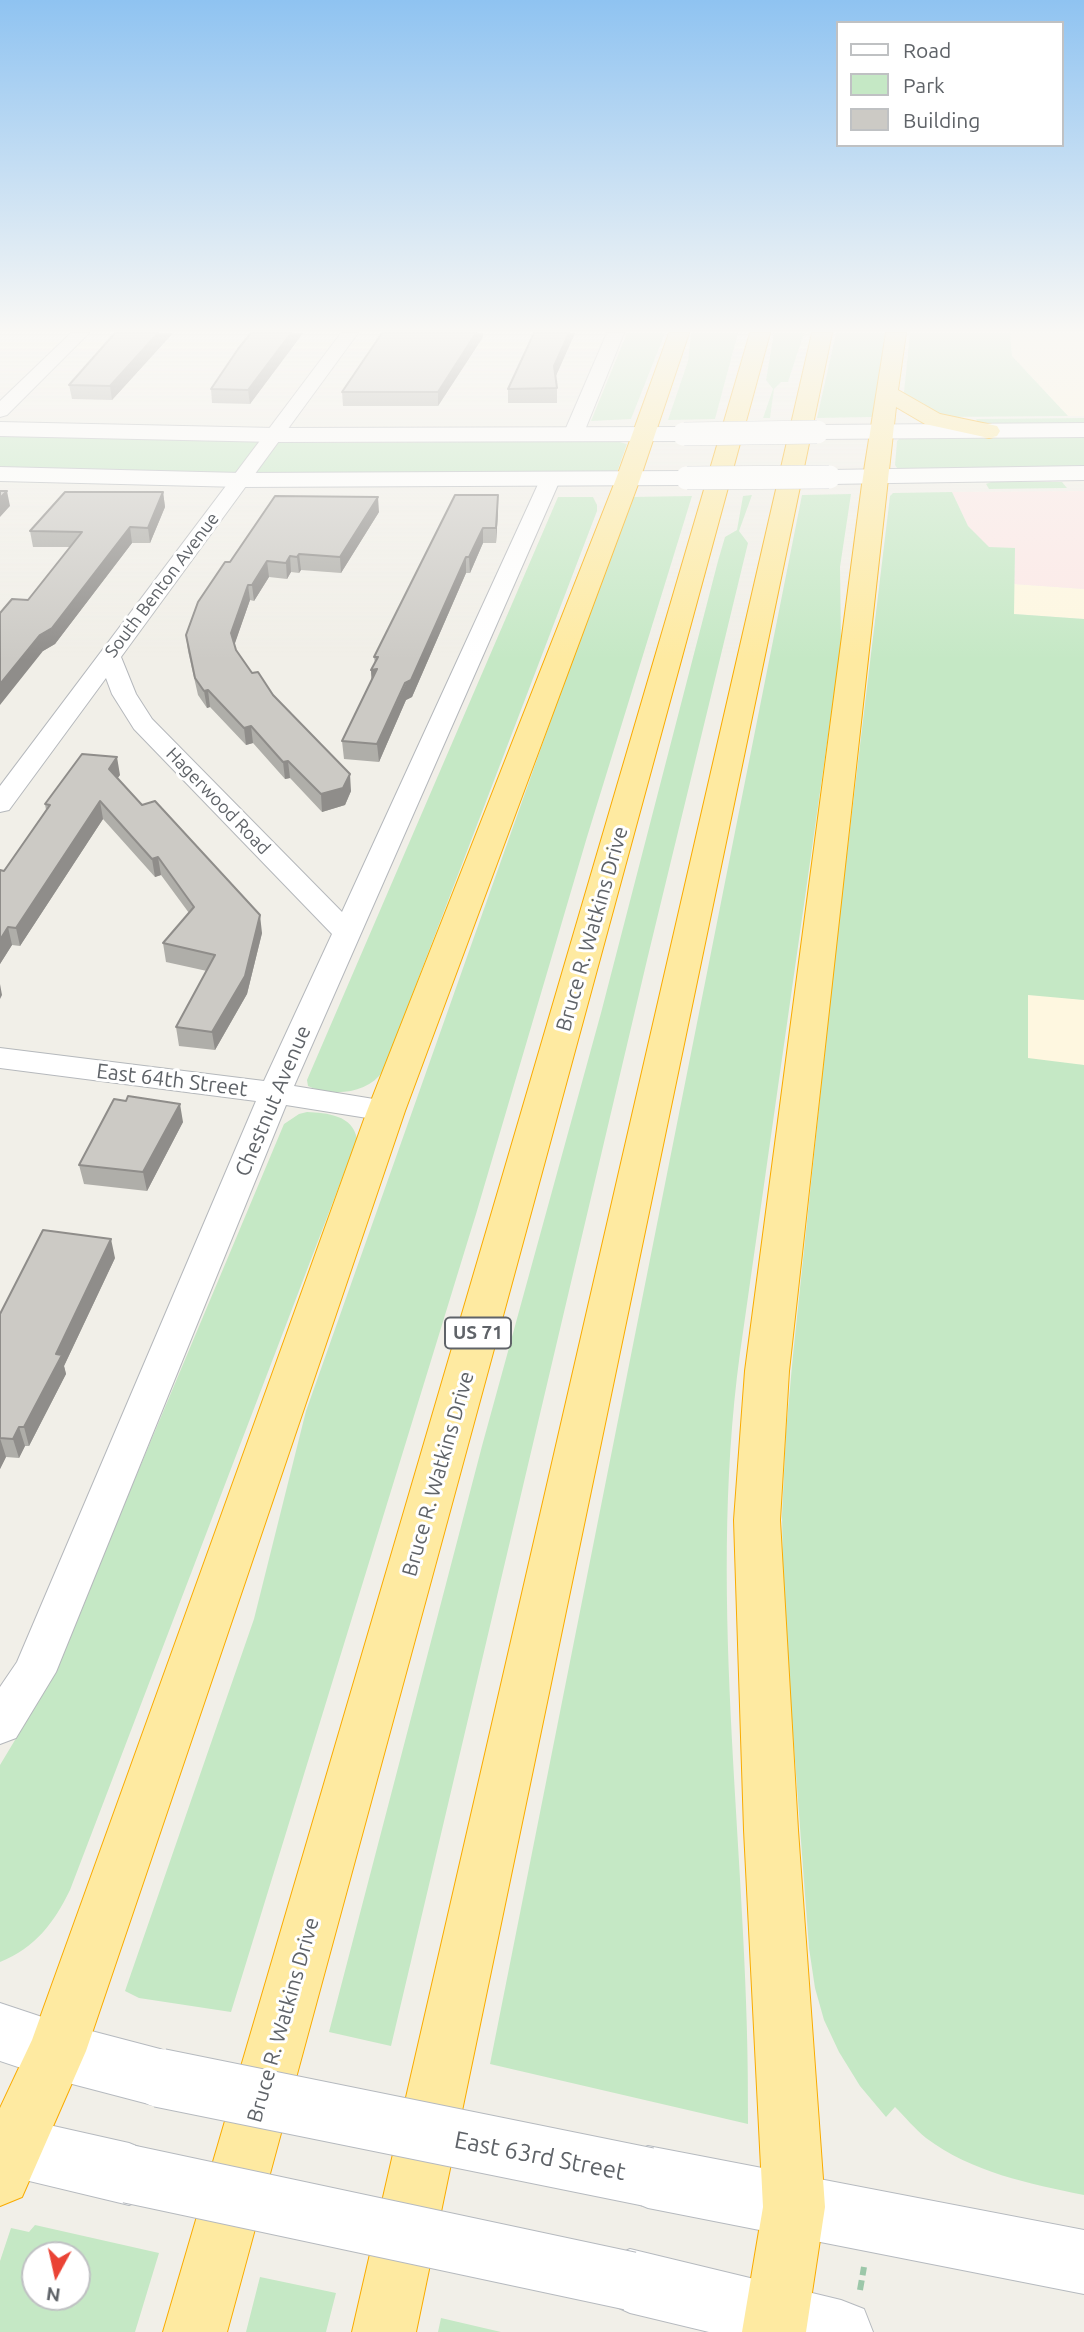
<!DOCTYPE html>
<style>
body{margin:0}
#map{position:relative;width:1084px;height:2332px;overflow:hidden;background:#f1efe8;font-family:Ubuntu,sans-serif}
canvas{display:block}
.legend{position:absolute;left:836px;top:21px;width:228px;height:126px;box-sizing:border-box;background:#fff;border:2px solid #bfc1c3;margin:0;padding:9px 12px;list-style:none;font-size:21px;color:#5f6368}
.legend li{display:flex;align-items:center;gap:14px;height:35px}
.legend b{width:35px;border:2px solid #bfc1c3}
.north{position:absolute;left:21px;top:2241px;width:70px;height:70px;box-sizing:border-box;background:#fff;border:2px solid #bfc1c3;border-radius:50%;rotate:188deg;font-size:19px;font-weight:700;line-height:28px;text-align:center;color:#5f6368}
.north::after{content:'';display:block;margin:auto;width:24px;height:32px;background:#ea4335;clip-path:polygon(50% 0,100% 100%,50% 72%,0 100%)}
</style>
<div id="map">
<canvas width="1084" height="2332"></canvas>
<ul class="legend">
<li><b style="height:9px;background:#fff"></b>Road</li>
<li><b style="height:19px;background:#c5e8c5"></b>Park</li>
<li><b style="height:19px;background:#cccac5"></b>Building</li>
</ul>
<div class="north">N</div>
</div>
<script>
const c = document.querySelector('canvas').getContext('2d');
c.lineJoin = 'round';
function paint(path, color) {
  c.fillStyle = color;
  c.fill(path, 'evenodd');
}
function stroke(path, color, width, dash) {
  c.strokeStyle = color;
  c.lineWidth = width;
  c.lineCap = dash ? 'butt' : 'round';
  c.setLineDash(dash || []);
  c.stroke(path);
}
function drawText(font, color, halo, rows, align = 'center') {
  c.font = font + ' Ubuntu,sans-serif';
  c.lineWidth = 6;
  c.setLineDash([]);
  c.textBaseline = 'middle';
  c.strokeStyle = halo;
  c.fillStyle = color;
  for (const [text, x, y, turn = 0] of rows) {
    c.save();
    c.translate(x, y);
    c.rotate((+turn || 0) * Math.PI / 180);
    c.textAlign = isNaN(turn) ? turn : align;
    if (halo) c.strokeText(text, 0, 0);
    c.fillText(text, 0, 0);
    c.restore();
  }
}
paint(new Path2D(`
 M1010 333H1084V416H1068L1012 356Z
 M1014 584 1084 589V619L1014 614Z
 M1028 994 1084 1000V1065L1028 1059Z`), '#fef7e0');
paint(new Path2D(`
 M1084 491V589L1014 584 1015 548H989L968 526 952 492Z`), '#fce8e6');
paint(new Path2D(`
 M627 333H665L631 419 591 421Z
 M691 333H738L715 419 668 420 688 361Z
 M774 333H804L788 382H781L774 389 770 418H763L773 389 766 380Z
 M836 333H886L874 417 817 418Z
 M910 333H1010L1012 356 1068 416 943 417 908 399 904 392Z
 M1084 418V424H979L976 419Z
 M0 433 319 443 616 441 627 444 616 475 411 476 0 469Z
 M1084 436V468L899 471 895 465 897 441 900 438Z
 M991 482H1062L1067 488 989 489 986 484Z
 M952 492 968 526 989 547 1015 548 1014 614 1084 619V1000L1028 995V1058L1084 1065V2195C1030 2184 971 2172 926 2138 915 2129 905 2117 895 2107L886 2117 860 2086 839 2052 824 2020 815 1988 809 1948 784 1613 782 1516 786 1432 793 1355 836 945 890 496 893 493Z
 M851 494 840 567 841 645 740 1353C705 1610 751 1867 748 2124L490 2064 802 495Z
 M752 495 739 531 748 543 647 960 391 2046 329 2032 482 1446 601 1013 718 561 725 537 737 530 743 496Z
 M692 496 587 837 476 1214 231 2012 139 1998 125 1991 254 1619 306 1411 630 497Z
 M558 497H593L597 505V511L383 1071C368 1094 332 1097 308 1086L307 1080Z
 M307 1112C327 1113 353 1115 357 1139L70 1890C54 1923 35 1948 0 1962V1765L45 1690 63 1650 284 1124 299 1114Z
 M35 2225 159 2253 135 2332H0V2261L11 2228 29 2232ZM35 2255H77V2297H35Z
 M260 2277 336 2293 326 2332H246Z
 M441 2318 501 2332H438Z`), '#c5e8c5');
const minor = new Path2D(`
 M71 333H89L7 415 0 417V401Z
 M341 333H358L121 657 136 694 152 719 342 912 540 480 543 476H557L560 480 294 1086 386 1101 397 1104 402 1111 397 1118 386 1121 286 1105 56 1672 16 1738 0 1744V1687L17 1662 256 1101 0 1068V1048L264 1081 332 934 134 729 112 694 106 678 9 810 0 812V786Z
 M607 333H624L583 435 573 441 566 439 563 435Z`);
const secondary = new Path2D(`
 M0 422 275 428 684 427 692 429 695 434 692 439 684 441 275 442 0 436Z
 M1084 423V437L817 439 809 437 806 432 809 427 817 425Z
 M1084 466V480L829 484 821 482 817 477 821 472 829 470Z
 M0 467 241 473 687 471 695 473 699 478 695 483 687 485 241 487 0 481Z
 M0 2003 57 2022 160 2049 181 2057 189 2078 181 2099 160 2107 57 2080 0 2061Z
 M0 2114 129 2143 151 2152 160 2174 151 2196 129 2205 0 2174Z
 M648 2146 1084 2230V2294L648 2208 626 2199 617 2177 626 2155Z
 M630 2249 841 2300 864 2309 873 2332H709L630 2313 608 2303 598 2281 608 2259Z`);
const trunk = new Path2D(`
 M669 333H689L640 479 405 1111 86 2051 22 2197 0 2206V2108L32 2040 367 1111 616 479Z
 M750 333H770L227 2332H163Z
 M812 333H832L416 2332H352Z
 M886 333H906L898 390 940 414 997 426 1000 431 997 436 989 438 925 424 896 407 789 1371 780 1520 798 1830 825 2207 806 2332H742L763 2207 744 1830 734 1520 745 1371 863 477Z`);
stroke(minor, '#b5b8bc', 2);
stroke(secondary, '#b6babf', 2);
stroke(trunk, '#f9ab00', 2);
stroke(new Path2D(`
 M860 2290 864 2267`), '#9cc7a9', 6, [10, 5]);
paint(minor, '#fff');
paint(secondary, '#fff');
paint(trunk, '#feeaa1');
const secondaryBridgeFar1 = new Path2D(`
 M684 434 817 432
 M687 478 829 477`);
const secondaryBridge = new Path2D(`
 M160 2078 648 2177
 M129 2174 630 2281`);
stroke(secondaryBridgeFar1, '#b6babf', 24, []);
stroke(secondaryBridge, '#b6babf', 60, []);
stroke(secondaryBridgeFar1, '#fff', 23);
stroke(secondaryBridge, '#fff', 58);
paint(new Path2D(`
 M115 333H173L112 400 72 399 69 385Z
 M251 333H303L250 404 212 403 211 389Z
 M382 333H483V337L438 406H343L342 392Z
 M534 333H575L556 376 557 388V403H508V389Z
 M163 492 165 507 150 543H132L55 644 43 651 28 600 70 547H33L30 531Z
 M498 511 496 543H483L470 573H466L412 697 406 700 379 762 344 759 342 741 372 680 371 670 375 663 374 657Z
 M379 512 341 573 301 570 299 573 291 572 287 579 269 577 254 601 250 600 234 645 236 650 252 673 273 695 351 791 345 805 322 812 290 778 285 779 253 743 246 745 210 707 207 708 198 695 188 651 186 635 230 562Z
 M120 775 117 778 262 933 247 994 215 1050 179 1046 176 1027 207 971 166 962 163 943 189 913 161 875 155 877 103 819 20 946 12 945 0 964V870L4 871 46 810 45 804Z
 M126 1101 183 1122 147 1191 84 1184 79 1165Z
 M115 1258 64 1366 66 1374 29 1446H25L19 1458 6 1457 0 1469V1314Z`), '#afaea9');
paint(new Path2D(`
 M158 333H173L112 400 110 386Z
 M291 333H303L250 404 248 390Z
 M476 333H483V337L438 406V392Z
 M569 333H575L554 380V366Z
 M7 491 10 506 0 517V498Z
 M163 492 165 507 150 543 148 528Z
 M498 495V511L496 543V528Z
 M378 497 379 512 341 573 340 557Z
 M130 527 132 543 55 644 43 651 0 705V684L40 635Z
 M483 528V543L470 573 469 557Z
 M299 554 301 570 299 573 297 557Z
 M290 556 291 572 287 579 286 563Z
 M466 557V573L412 697 406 700 379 762 377 744Z
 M267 561 269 577 254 601 252 585Z
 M248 585 250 600 233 649 231 633Z
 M377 669 372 687 371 670Z
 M208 690 210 707 207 708 204 691Z
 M251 726 253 743 246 745 244 728Z
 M117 757 120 775 112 786 109 769Z
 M288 761 290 778 285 779 283 762Z
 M350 774 351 791 345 805 322 812 321 794Z
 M100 801 103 819 20 946 16 928Z
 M158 857 161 875 155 877 152 859Z
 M260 915 262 933 247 994 215 1050 212 1032Z
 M8 927 12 945 0 964V940Z
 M0 984 2 995 0 999Z
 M180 1104 183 1122 147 1191 143 1172Z
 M111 1239 115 1258 64 1366 66 1374 29 1446 24 1427 56 1354Z
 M19 1427 25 1446 19 1458 13 1439Z
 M0 1438 6 1457 0 1469Z`), '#8f8d8a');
const building = new Path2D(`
 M115 333H158L110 386 69 385Z
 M251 333H291L248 390 211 389 238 349Z
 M382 333H476L438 392H342Z
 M534 333H569L554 366 557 388 508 389Z
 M0 491H7L0 498Z
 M65 492H163L148 528 130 527 52 628 40 635 0 684V613L12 599 28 600 82 532 30 531Z
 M455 495H498L496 528H483L469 557H466L411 680 405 683 377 744 342 741 377 669 371 670 378 657H374Z
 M275 496 378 497 340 557 299 554 297 557 290 556 286 563 267 561 252 585H248L231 633 236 650 252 673 258 672 273 695 350 774 343 788 321 794 288 761 283 762 251 726 244 728 208 690 204 691 195 678 186 635 198 602 225 562H230Z
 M82 754 117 757 109 769 142 805 155 801 260 915 245 976 212 1032 176 1027 215 955 163 943 194 907 158 857 152 859 100 801 16 928 8 927 0 940V870L4 871 50 805 45 804Z
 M128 1096 180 1104 143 1172 79 1165 114 1099 126 1101Z
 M43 1230 111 1239 56 1354 62 1355 24 1427H19L13 1439 0 1438V1314Z`);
paint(building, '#cccac5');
stroke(building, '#8f8d8a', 2);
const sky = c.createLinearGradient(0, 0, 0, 660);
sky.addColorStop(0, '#8fc3f1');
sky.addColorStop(0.5, '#f9f8f5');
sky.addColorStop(1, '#f9f8f500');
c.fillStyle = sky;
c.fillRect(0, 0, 1084, 660);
drawText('18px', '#5f6368', '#fff', [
 ["South Benton Avenue",162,585,-53],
 ["Hagerwood Road",218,801,46]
]);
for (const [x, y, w] of [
 [478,1333,66]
]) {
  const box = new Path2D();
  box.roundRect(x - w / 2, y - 15.5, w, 31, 5);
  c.fillStyle = '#fff';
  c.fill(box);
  stroke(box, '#5f6368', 2);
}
drawText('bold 19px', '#5f6368', null, [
 ["US 71",478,1333]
]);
drawText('21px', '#5f6368', '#fff', [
 ["Bruce R. Watkins Drive",592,929,-74],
 ["East 64th Street",172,1080,7],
 ["Chestnut Avenue",273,1101,-67],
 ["Bruce R. Watkins Drive",438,1474,-74],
 ["Bruce R. Watkins Drive",283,2020,-74]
]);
drawText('24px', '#5f6368', '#fff', [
 ["East 63rd Street",540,2156,11]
]);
</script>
